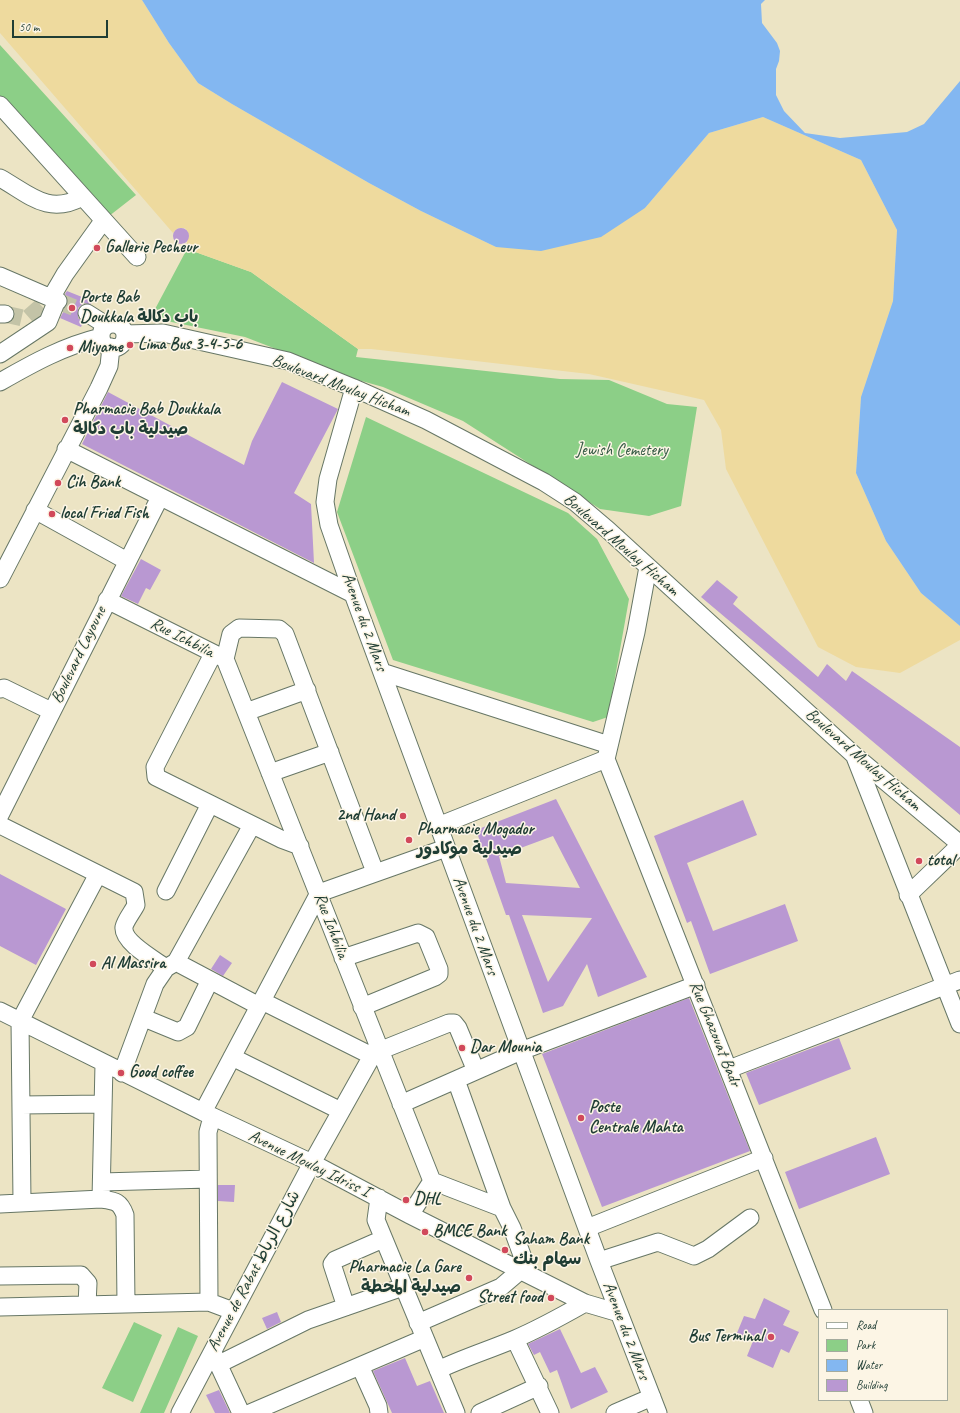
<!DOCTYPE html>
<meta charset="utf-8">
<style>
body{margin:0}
#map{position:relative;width:960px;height:1413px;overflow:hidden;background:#ece4c4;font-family:Caveat,sans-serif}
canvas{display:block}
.legend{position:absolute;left:818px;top:1309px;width:130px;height:92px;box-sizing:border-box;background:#fcf5e5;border:1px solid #a4ab9e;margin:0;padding:5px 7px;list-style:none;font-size:12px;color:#1f3d34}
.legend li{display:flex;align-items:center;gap:8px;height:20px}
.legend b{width:20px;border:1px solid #a4ab9e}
.scale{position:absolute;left:12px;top:20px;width:96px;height:18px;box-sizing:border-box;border:2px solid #1f3d34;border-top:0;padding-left:5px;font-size:12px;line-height:14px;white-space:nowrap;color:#1f3d34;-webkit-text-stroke:3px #fcf5e5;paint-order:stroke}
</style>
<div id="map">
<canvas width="960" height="1413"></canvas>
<ul class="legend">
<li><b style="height:5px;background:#fff"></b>Road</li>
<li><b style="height:11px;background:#8ccf87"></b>Park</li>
<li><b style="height:11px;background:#83b7f1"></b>Water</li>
<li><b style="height:11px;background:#b998d2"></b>Building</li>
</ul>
<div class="scale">50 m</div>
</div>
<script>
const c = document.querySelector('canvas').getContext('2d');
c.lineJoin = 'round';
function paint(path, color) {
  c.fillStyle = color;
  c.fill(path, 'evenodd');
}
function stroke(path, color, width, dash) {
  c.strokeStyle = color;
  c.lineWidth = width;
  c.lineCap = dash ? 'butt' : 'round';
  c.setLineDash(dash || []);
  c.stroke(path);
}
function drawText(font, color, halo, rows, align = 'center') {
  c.font = font + ' Caveat,"Playpen Sans Arabic",sans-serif';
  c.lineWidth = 3;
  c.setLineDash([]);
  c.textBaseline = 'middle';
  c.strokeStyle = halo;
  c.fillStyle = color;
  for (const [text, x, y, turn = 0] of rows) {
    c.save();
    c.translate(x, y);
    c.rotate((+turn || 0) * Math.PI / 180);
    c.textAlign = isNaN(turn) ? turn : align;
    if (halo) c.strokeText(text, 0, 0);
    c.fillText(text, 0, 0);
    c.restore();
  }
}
paint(new Path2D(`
 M0 45 136 195 104 220 0 102Z
 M187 249 251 272 358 349 356 357 560 379 609 380 667 404 697 407 681 506 649 516 600 509 463 421 383 387 351 378 245 337 157 319 154 311Z
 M366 417 568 513 597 539 629 599 608 717 593 722 393 660 337 512Z
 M134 1322 162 1335 133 1402 102 1388Z
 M178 1327 198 1336 164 1413H140Z`), '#8ccf87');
paint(new Path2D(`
 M0 0H142L169 43 198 83 232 104 369 183 421 211 496 247 645 208 709 133 763 117 861 160 897 230 893 301 861 397 856 473 886 541 921 593 960 626V640L900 673 856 667 818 647 726 469 721 430 704 400 589 374 371 349H358L251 272 187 249V231L185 228H178L173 233 0 33Z`), '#eeda9e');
paint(new Path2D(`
 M142 0H765L761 4 762 23 777 43 780 51 779 61 776 69V95L784 111 805 133 840 138 907 132 924 124 960 81V626L921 593 886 541 856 473 861 397 893 301 897 230 861 160 763 117 709 133 645 208 601 237 541 251 496 247 421 211 369 183 232 104 198 83 169 43Z`), '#83b7f1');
paint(new Path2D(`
 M173 236a8 8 0 1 1 16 0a8 8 0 1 1-16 0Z
 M67 291 92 301 91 304H83L78 308V317L83 322 81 327 60 318 67 305 68 299 65 294Z
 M282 382 338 409 294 493 311 504 314 563 82 444 108 392 244 465 252 441Z
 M141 559 161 570 150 590 146 588 138 604 121 596Z
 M717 580 738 597 733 604 818 677 827 664 846 681 852 671 960 747V815L701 597Z
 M556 799 647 977 598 997 587 964 563 1006 543 1013 509 915H506L476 830ZM553 836 580 888 506 883 499 856ZM522 915 592 918 548 982Z
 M743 800 757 835 687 863 713 931 785 904 798 941 710 974 691 921 687 923 654 836Z
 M0 874 66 909 36 965 0 946Z
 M220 955 232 963 223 976 211 969Z
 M689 998 750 1151 602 1207 542 1054Z
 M839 1038 851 1069 759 1105 746 1073Z
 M876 1137 890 1174 799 1209 785 1172Z
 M218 1185H235L234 1202 218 1201Z
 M764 1298 790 1311 783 1325 799 1332 789 1353 781 1349 773 1368 747 1356 753 1341 737 1333 744 1316 755 1319Z
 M277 1312 281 1322 267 1329 262 1318Z
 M560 1329 581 1373 595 1367 608 1392 571 1409 557 1370 550 1373 540 1352 534 1355 528 1344Z
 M405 1358 417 1386 430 1381 444 1413H392L373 1371Z
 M219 1390 230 1413H215L206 1395Z`), '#b998d2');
stroke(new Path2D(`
 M58 301 87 313
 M5 314 27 319 51 298`), '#c3c3a7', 17, [17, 8]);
const minor = new Path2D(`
 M0 105 137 257
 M0 178C29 194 48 216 82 197
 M0 276 58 301
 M51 298 65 274 103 221
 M87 313 106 325
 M0 314H5
 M101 336a12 12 0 1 1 24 0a12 12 0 1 1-24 0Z
 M125 334 163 333 288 361 354 388 426 420 544 482 575 502 608 530 854 755 960 844
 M0 354 48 322 57 300
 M0 382C33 363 64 346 101 337
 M354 388 328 479 325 502 329 525 353 594 599 1261 658 1413
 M66 449 353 594
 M35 510 127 561
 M0 579 99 388 109 366 111 347
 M107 600 225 659 432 1181 502 1208 512 1228 529 1274
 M213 654 155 767 156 777 281 839 300 846
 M225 659 231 634 239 628 279 629 285 634 375 872
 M382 672 609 745
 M0 689 4 688 51 711
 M246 712 307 690
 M855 757 960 1024
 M606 759 823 1310
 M270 773 330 752
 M0 815 160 497
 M0 825 134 892 136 905C133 911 125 921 124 927 122 942 155 960 166 968
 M252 825 176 962 259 1006
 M438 826 606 759 636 632 648 567
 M166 891 210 804
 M908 895 960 845
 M343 958 418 933 426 937 439 969V974L435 977 362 1007
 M262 1001 372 1056
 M0 1011 203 1112 312 1163 410 1215 585 1303 619 1313
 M144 1018 178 1032 187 1027 210 980
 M379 1051 449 1023H454L458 1028 476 1071
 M232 1057 341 1111
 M729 1069 960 980
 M122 1073 155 984 166 968 176 962
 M456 1080 502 1208
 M401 1104 521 1051 696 985
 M21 1105 103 1104
 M203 1112 319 893 446 848
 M102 1182 208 1179
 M379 1198 376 1220 456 1413
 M101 1199 104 1064
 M22 1202 20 1021 98 874
 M0 1204 101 1199C115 1201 120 1201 125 1215L126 1304
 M410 1215 432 1181
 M587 1228 764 1158
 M599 1261 658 1242 694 1256 708 1249 750 1218
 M0 1276 81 1275 88 1283 87 1305
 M209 1302 208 1132 212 1117
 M0 1307 209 1302 233 1311
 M346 1307 332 1264 335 1260 383 1239
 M418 1323 501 1287 521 1270
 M515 1339 550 1413
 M214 1355 241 1413
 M219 1364 308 1320 403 1287
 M360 1366 378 1406 379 1413
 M438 1370C463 1358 489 1350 515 1339 539 1329 562 1316 585 1303
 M859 1400 864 1413
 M180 1413 312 1163 377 1047
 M250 1413 425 1338
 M480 1413 539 1386
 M615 1413 652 1397`);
stroke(minor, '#677766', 19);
stroke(minor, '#fff', 17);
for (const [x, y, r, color] of [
 [97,248,4,"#d1495b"],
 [72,308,4,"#d1495b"],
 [130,345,4,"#d1495b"],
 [70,348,4,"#d1495b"],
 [65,420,4,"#d1495b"],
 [58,483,4,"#d1495b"],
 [52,514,4,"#d1495b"],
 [403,816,4,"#d1495b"],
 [409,840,4,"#d1495b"],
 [919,861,4,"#d1495b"],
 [93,964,4,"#d1495b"],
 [462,1048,4,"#d1495b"],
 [121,1073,4,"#d1495b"],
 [581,1118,4,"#d1495b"],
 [406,1200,4,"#d1495b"],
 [425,1232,4,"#d1495b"],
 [505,1250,4,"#d1495b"],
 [469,1278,4,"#d1495b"],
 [551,1298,4,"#d1495b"],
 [771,1337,4,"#d1495b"]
]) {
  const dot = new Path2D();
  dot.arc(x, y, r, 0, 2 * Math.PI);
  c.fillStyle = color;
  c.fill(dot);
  stroke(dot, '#fcf5e5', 1.5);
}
drawText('bold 17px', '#1f3d34', '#fcf5e5', [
 ["Gallerie Pecheur",105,248],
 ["Porte Bab",80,298],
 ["Doukkala باب دكالة",80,318],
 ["Lima Bus 3-4-5-6",138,345],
 ["Miyame",78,348],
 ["Pharmacie Bab Doukkala",73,410],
 ["صيدلية باب دكالة",73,430],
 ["Cih Bank",66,483],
 ["local Fried Fish",60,514],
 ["2nd Hand",395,816,"right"],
 ["Pharmacie Mogador",417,830],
 ["صيدلية موكادور",417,850],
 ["total",927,861],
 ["Al Massira",101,964],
 ["Dar Mounia",470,1048],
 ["Good coffee",129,1073],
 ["Poste",589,1108],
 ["Centrale Mahta",589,1128],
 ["DHL",414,1200],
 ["BMCE Bank",433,1232],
 ["Saham Bank",513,1240],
 ["سهام بنك",513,1260],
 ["Pharmacie La Gare",461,1268,"right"],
 ["صيدلية المحطة",461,1288,"right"],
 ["Street food",543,1298,"right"],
 ["Bus Terminal",763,1337,"right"]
], 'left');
drawText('17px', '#1f3d34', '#fcf5e5', [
 ["Boulevard Moulay Hicham",341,386,21],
 ["Boulevard Moulay Hicham",621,545,41],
 ["Avenue du 2 Mars",364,622,70],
 ["Rue Ichbilia",182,638,27],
 ["Boulevard Layoune",79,655,-64],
 ["Boulevard Moulay Hicham",863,760,41],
 ["Rue Ichbilia",331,926,69],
 ["Avenue du 2 Mars",475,926,70],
 ["Rue Ghazouat Badr",715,1034,68],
 ["Avenue Moulay Idriss I",309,1164,26],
 ["Avenue de Rabat شارع الرباط",254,1271,-62],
 ["Avenue du 2 Mars",626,1331,69]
]);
drawText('17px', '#355a45', '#fcf5e5', [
 ["Jewish Cemetery",622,451]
]);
</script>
